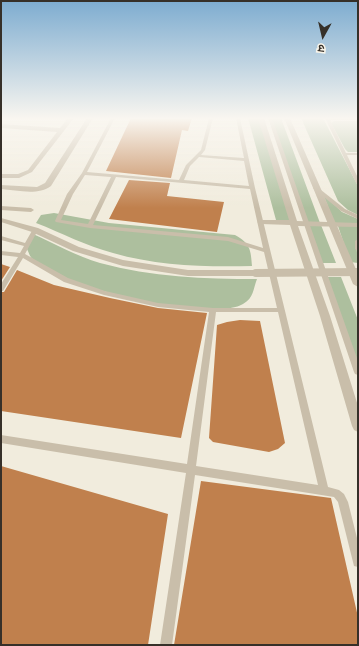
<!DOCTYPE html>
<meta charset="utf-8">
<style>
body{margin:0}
#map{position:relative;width:359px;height:646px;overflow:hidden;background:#f1ecdd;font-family:Karla,"Noto Sans Devanagari",sans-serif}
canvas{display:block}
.frame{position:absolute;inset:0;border:2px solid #363029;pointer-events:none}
.north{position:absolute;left:303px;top:16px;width:40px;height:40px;-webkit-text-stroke:3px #f9f5ea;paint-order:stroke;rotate:188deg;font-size:11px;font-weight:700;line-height:16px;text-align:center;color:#363029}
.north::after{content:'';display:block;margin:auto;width:14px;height:18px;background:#363029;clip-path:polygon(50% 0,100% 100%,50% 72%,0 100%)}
</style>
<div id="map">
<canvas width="359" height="646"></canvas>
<div class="frame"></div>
<div class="north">उ</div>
</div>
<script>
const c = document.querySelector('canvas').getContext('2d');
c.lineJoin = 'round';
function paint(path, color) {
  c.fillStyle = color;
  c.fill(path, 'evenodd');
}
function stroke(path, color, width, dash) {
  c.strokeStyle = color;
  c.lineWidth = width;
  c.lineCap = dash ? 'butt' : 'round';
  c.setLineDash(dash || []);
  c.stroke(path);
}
paint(new Path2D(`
 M248 118H259L292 222 276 220Z
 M271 118H281L320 223 307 222Z
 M301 118H323L358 186V215L348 210 338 201Z
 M334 121H358V152H348L345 149 331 123Z
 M323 194 342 212 358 219V224H337L334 222Z
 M54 213 109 223 235 235C250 243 251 250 252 266 205 267 158 266 113 253 86 246 62 233 36 223L41 215Z
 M307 225H321L336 263H320Z
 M338 226H358V239L356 242 358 263 350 262Z
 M33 234C55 244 77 256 100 263 152 277 204 279 257 279 253 289 254 298 243 304 211 323 59 287 33 260 30 257 29 253 27 249Z
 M325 277H341L358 320V369Z`), '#adbf9e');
paint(new Path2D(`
 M131 118H192L188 131 182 130 171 178 106 171Z
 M129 180 170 183 167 196 224 202 217 232 109 219Z
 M1 264 10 267 1 281Z
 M17 270 54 285 110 298 158 308 207 313 181 438 1 411V292H4Z
 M240 320 260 321 285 443 278 449 269 452 213 442 209 438 217 325 227 322Z
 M1 466 168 514 148 645H1Z
 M201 481 331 498 358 617V645H174Z`), '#c0804d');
paint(new Path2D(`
 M111 118H115L87 172 179 180 186 165 201 150 209 118H213L205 150 201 155 244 158 236 118H240L255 188 328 487 339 490 344 494 348 502 358 542V567L354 566 338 502 334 497 195 475 172 645H160L186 473 1 443V435L187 464 209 312 158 307 104 295 64 282 23 258 3 291H1V284L18 257 1 255V251L20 253 24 246 1 240V236L25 243 33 229H37L38 230 25 254 68 278 105 291 158 303 213 308H277L264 252 228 241 90 228 56 222 55 221 67 194 82 173ZM199 157 244 161 249 186 184 180 190 166ZM85 175 111 177 88 224 61 220 73 194ZM116 177 250 189 263 248 228 237 93 225ZM216 312H278L318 485 196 466Z
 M268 118H272L358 361V375L355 374 354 372Z
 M325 118H358V120H330L346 153H358V155H347L358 178V184L356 183Z
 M316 186 345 209 358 215V219L341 211 314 189 313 188Z
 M1 206 31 208 34 210 31 212 1 210Z
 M358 239V251L355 249V241Z`), '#c9beaa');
paint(new Path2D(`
 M68 118H74L32 172 19 178H1V174H18L28 170 57 132 1 128V124L60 128Z
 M258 118H264L297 221 358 223V227L298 226 330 316 358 406V432L354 430 352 426 320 316 290 225 261 224 257 222 261 220H289Z
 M1 218 38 228 79 247 123 260 188 270H256L260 273 256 276H188L123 266 73 251 32 232 1 222Z`), '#c9beaa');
paint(new Path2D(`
 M87 118H93L51 186C38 196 16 190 1 189V185L37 187 45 183Z
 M284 118H290L358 274V287L353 284Z`), '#c9beaa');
stroke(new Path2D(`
 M256 273 358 272`), '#c9beaa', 8);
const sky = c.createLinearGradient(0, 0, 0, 208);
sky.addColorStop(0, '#7dacd0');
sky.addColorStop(0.57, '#f9f6f0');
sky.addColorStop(1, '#f9f6f000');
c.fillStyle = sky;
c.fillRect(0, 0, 359, 208);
</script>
